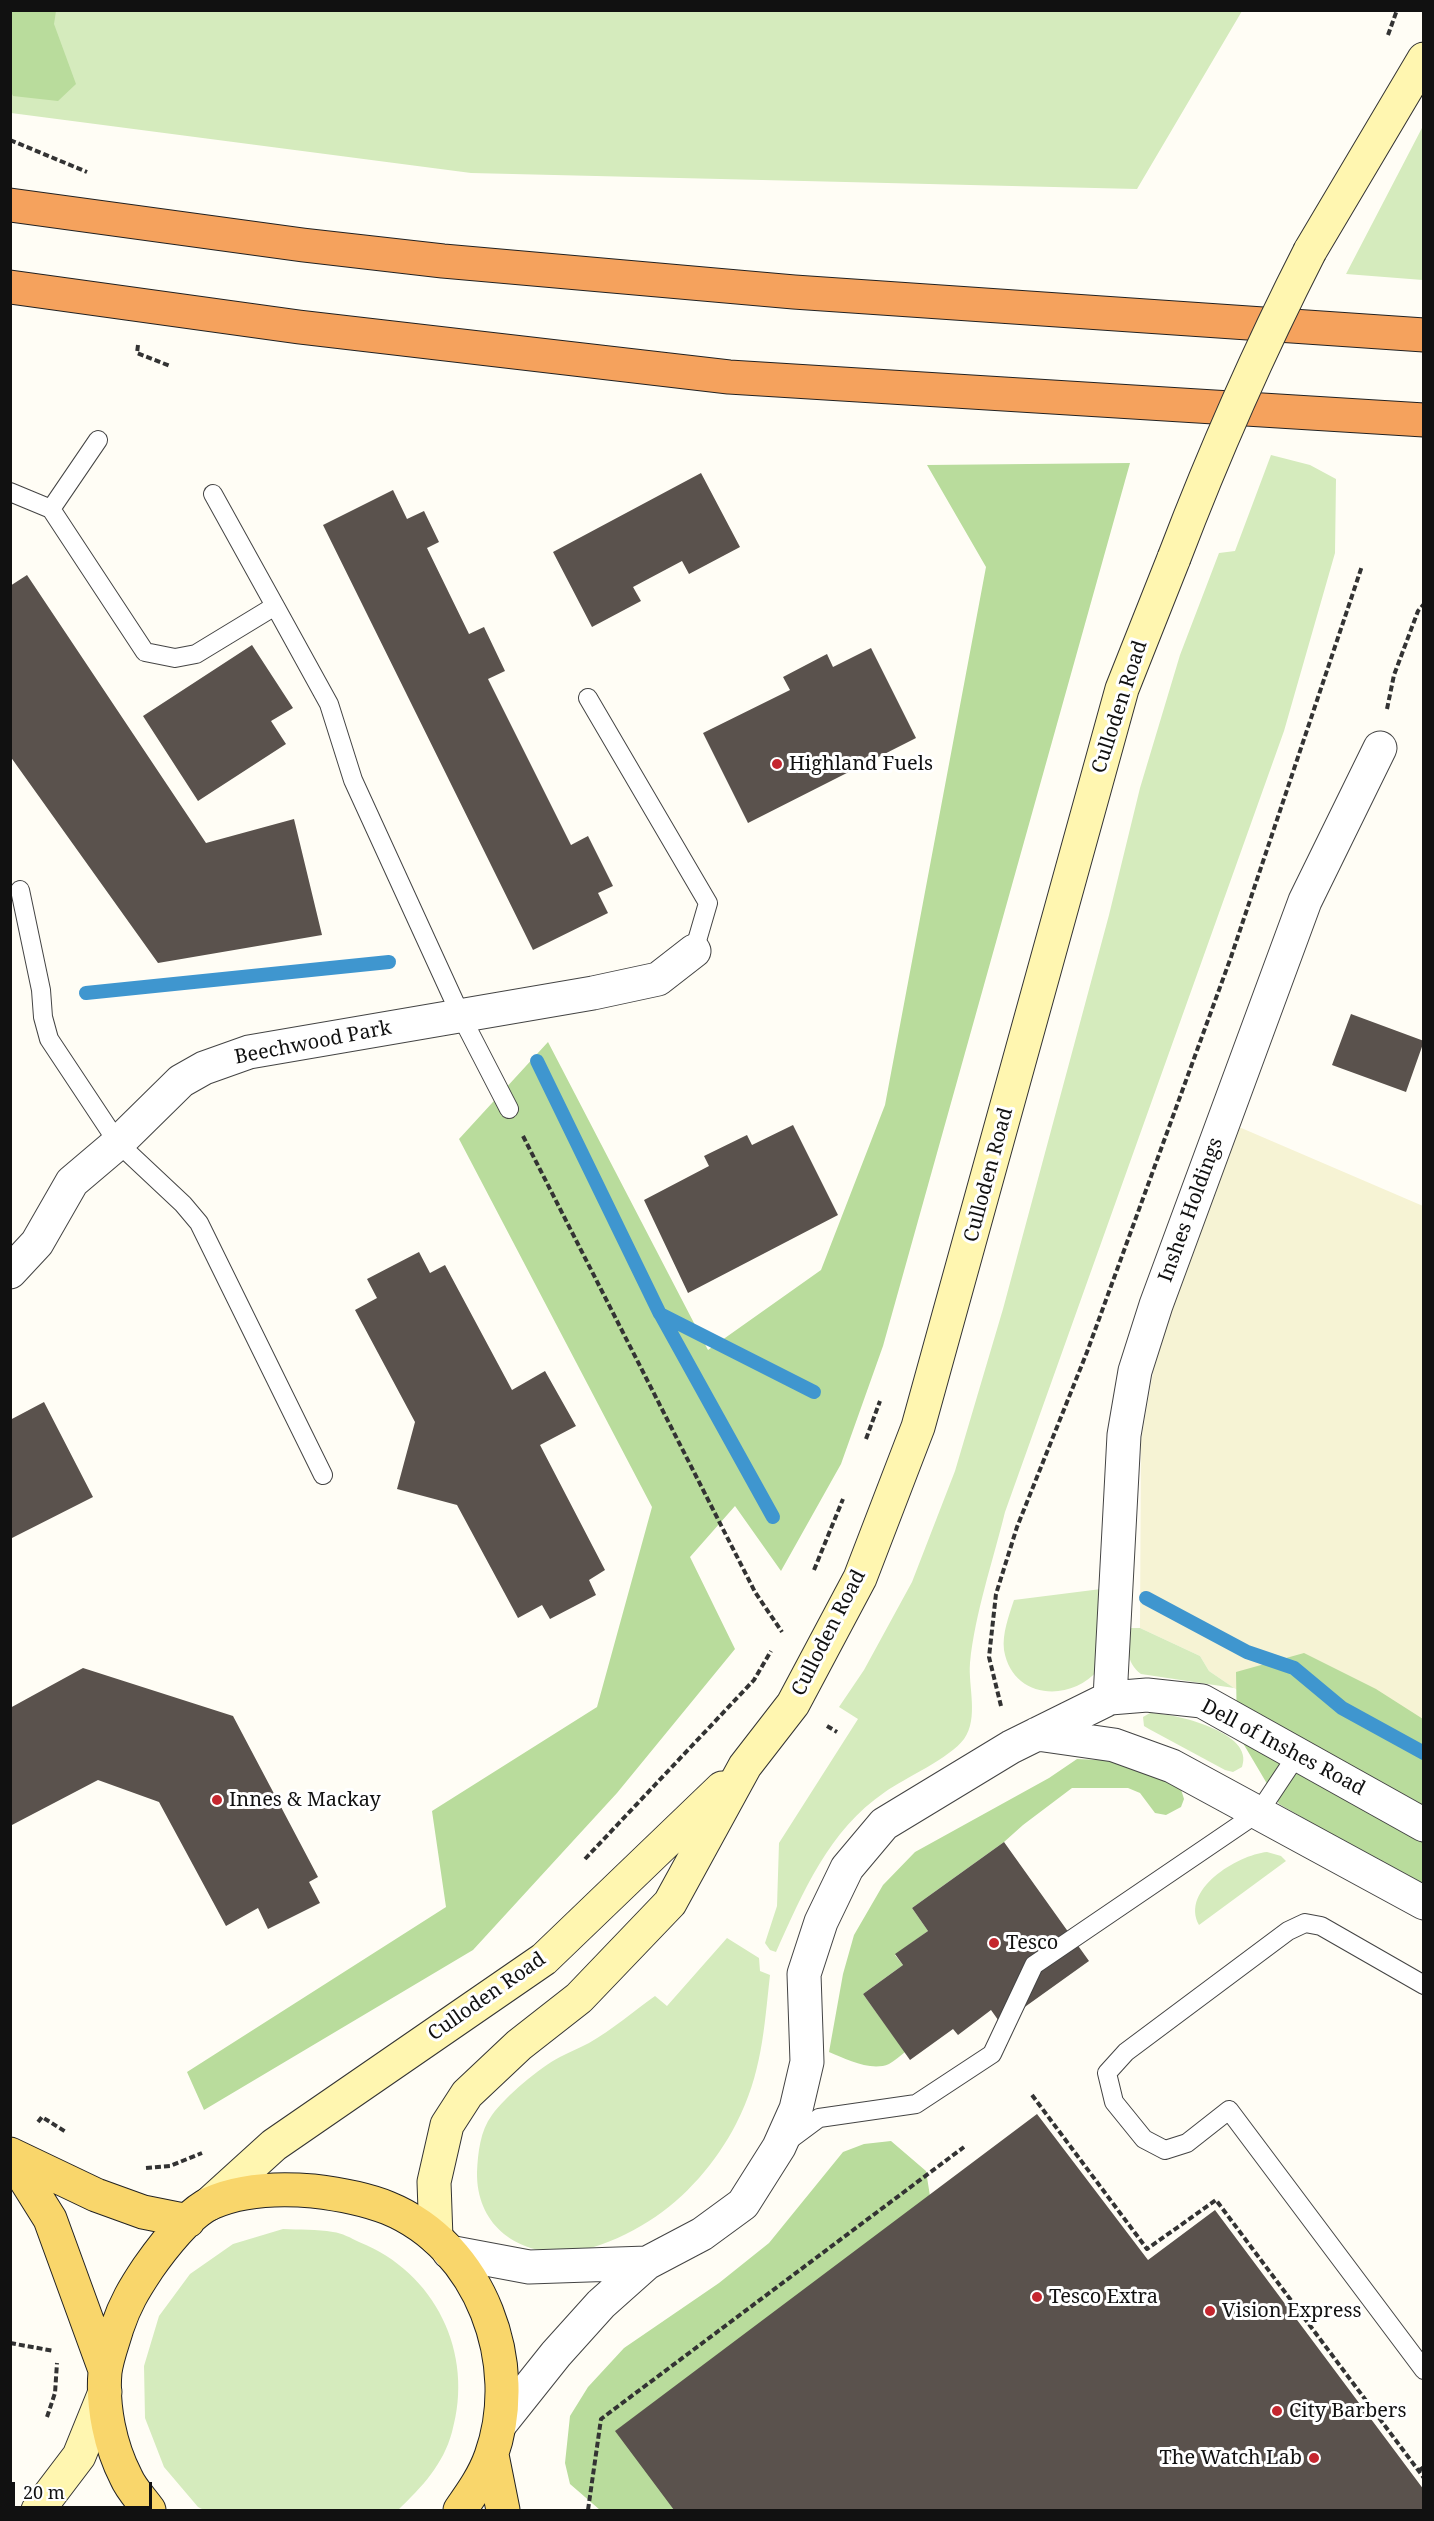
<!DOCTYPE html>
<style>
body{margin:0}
#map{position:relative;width:1434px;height:2521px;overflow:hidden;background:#fffdf5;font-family:"Noto Serif",serif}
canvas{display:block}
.frame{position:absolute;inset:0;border:12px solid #111;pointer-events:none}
.scale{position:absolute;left:12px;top:2482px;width:140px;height:27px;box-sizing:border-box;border:3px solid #111;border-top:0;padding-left:8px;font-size:18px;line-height:21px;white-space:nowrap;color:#111;-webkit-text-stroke:4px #fff;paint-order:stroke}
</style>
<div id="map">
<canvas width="1434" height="2521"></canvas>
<div class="frame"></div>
<div class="scale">20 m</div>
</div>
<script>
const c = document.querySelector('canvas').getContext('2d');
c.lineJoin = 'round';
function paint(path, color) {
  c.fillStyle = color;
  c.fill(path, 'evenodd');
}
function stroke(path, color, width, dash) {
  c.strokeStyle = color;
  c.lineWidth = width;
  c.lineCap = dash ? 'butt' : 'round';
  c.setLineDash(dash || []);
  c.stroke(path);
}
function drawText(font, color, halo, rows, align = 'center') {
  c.font = font + ' "Noto Serif",serif';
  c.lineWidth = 6;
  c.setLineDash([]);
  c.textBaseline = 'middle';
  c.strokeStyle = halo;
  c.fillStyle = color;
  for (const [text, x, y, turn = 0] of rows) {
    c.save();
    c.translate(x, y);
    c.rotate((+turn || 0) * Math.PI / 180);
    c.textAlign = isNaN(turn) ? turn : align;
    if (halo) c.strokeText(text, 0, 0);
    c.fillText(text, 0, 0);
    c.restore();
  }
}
paint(new Path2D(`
 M1239 1127 1423 1206V1794L1234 1688 1209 1671 1200 1656 1140 1628 1141 1440 1159 1338Z`), '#f6f3d4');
paint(new Path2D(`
 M10 11H1242L1137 189 471 173 11 113Z
 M1423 126V280L1346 274Z
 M1271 455 1310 465 1336 479 1335 553 1284 731 1005 1512C993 1561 975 1613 970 1663 968 1686 979 1718 964 1739 950 1758 905 1778 885 1792 829 1830 803 1892 776 1952L770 1950 765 1943 777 1906 779 1843 858 1719 839 1707 864 1670 912 1582 955 1471 1003 1309 1109 915 1140 788 1180 655 1219 553 1235 551Z
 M1109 1588 1098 1670C1070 1703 1012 1699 1004 1650 1002 1634 1009 1615 1014 1600Z
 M1129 1628H1140L1200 1656 1209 1671 1234 1688 1141 1674C1125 1662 1128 1646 1129 1628Z
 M1150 1713C1173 1713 1256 1732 1242 1767L1233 1772 1225 1770 1149 1729 1144 1726 1143 1717Z
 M1267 1852 1281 1856 1286 1861 1199 1925C1180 1890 1237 1855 1267 1852Z
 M727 1938 759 1958 760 1971 770 1975C764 2029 762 2074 736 2124 717 2161 685 2199 649 2221 630 2233 605 2245 583 2250 528 2261 476 2232 477 2172 478 2153 480 2131 492 2115 506 2096 539 2068 560 2057 569 2052 580 2048 589 2043 612 2030 634 2011 655 1996L667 2006Z
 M283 2229C299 2230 317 2229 333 2232 342 2233 351 2238 359 2242 435 2272 475 2353 452 2432 443 2465 422 2487 398 2510H204L198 2507 164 2467 145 2418 144 2366 159 2316 190 2274 233 2244Z`), '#d5ebbd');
paint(new Path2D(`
 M11 10 56 11 54 24 76 84 58 101 13 96 11 92Z
 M1130 463 883 1346 841 1464 781 1571 735 1506 690 1557 735 1649 617 1793 473 1950 204 2110 187 2072 446 1907 432 1811 597 1707 652 1507 459 1139 548 1042 708 1350 821 1270 885 1105 986 567 927 465Z
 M1304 1653 1376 1689 1423 1719V1887L1279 1804 1237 1733 1236 1672Z
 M1077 1759 1120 1761 1180 1786 1184 1799 1181 1807 1166 1815 1155 1813 1140 1793 1128 1788H1072L1023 1825 1004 1842 912 1908 928 1931 895 1955 903 1965 863 1994 905 2052C900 2056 894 2061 889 2064 871 2072 846 2059 829 2052L843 1974 854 1935 883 1885 915 1852 1049 1778Z
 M891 2141 926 2171 930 2196 616 2431 679 2510H600L570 2484 565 2463 570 2416 588 2387 624 2348 719 2283 769 2243 843 2152 864 2144Z`), '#b9dc9c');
stroke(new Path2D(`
 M86 993 389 962
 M537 1061 660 1314 814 1392
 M661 1315 773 1517
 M1146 1598 1247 1652 1294 1668 1342 1708 1424 1753`), '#3f96cf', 14);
paint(new Path2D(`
 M701 473 740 547 689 574 682 561 633 587 641 601 592 627 553 552Z
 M393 490 407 519 424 511 439 542 427 548 469 634 484 627 505 671 488 679 571 845 588 836 613 886 598 893 608 913 533 950 323 525Z
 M27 575 206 843 294 819 322 935 158 963 10 756V586Z
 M252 645 293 708 271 721 286 744 198 801 143 716Z
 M871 648 916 738 748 823 703 733 790 690 783 677 827 654 833 667Z
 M1351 1014 1424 1041 1406 1092 1332 1065Z
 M793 1125 838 1215 688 1293 644 1200 709 1166 704 1156 747 1135 752 1145Z
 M419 1252 430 1273 445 1265 512 1390 545 1371 576 1426 540 1445 605 1570 589 1580 596 1595 550 1619 542 1605 518 1618 457 1505 397 1489 415 1422 355 1310 377 1298 367 1279Z
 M44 1402 93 1497 10 1539V1420Z
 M83 1668 233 1716 318 1877 309 1882 320 1903 268 1929 258 1908 226 1926 159 1802 98 1780 10 1826V1708Z
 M1004 1842 1089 1961 1001 2024 991 2010 958 2035 953 2029 910 2060 863 1994 903 1965 895 1954 928 1931 912 1908Z
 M1037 2114 1148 2260 1215 2210 1424 2490V2510H674L615 2431Z`), '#5a524d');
const lane = new Path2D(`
 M10 492 51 509 98 440
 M213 494 275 606
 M51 509 145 652 175 658 196 654 275 606 329 704 353 780 461 1016 509 1109
 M588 698 708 903 694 951
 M20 890 41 990 43 1017 49 1039 118 1143 183 1204 199 1223 323 1475
 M1424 1985 1321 1926 1305 1923 1288 1931 1126 2052 1107 2073 1114 2102 1144 2139 1165 2150 1187 2143 1229 2110 1424 2370
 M788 2141 819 2118 916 2104 992 2054 1034 1965 1259 1812 1297 1755`);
const street = new Path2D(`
 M10 1272 37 1243 72 1182 118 1143 181 1081 204 1068 249 1052 593 993 658 979 694 951
 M1110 1698 1124 1435 1135 1371 1156 1305 1305 901 1380 748
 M1037 1734 1114 1745 1172 1766 1424 1903
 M449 2252 529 2267 647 2263
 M501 2423 556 2354 601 2304 647 2263 702 2234 743 2204 779 2147 796 2109 807 2062 804 1974 821 1922 847 1868 884 1824 1011 1747 1110 1698 1147 1695 1202 1701 1424 1825`);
const secondary = new Path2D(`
 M1310 251 1424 59
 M209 2204 274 2145 544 1959 722 1788
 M436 2238 434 2182 447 2125 467 2094 519 2045 579 1998 670 1903 745 1766 793 1704 860 1578 918 1427 1122 689 1174 558
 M38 2510 79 2456 105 2392`);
const primary = new Path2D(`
 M10 2154 96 2195 143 2212 188 2221
 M10 2155 50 2219 105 2370
 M492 2455 503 2510
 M149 2510C142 2500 131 2489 126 2477 110 2446 102 2406 105 2372 107 2357 113 2342 117 2328 125 2304 134 2289 148 2268 162 2248 189 2213 211 2203 243 2189 279 2188 313 2191 339 2194 363 2198 388 2208 481 2246 524 2364 491 2456 484 2476 472 2493 460 2510`);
const highway = new Path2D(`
 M10 205 303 245 443 261 794 292 1424 335
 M10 287 299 327 729 377 1424 420`);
stroke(lane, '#444', 20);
stroke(street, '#444', 35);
stroke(secondary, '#333', 35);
stroke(primary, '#222', 35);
stroke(highway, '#222', 35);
stroke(new Path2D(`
 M1388 35 1397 10
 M10 140 87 172
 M138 345 137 353 170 366
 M1387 709 1394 675 1418 611 1424 604
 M523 1136 755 1592 782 1632
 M866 1439 880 1401
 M814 1570 843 1499
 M1001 1706 989 1657 996 1594 1017 1527 1087 1352 1231 957 1362 566
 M827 1726 837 1732
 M585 1859 754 1680 771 1651
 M1032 2095 1147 2249 1216 2200 1424 2478
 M38 2122 42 2117 66 2132
 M146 2168 170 2166 202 2153
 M10 2343 54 2351
 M47 2417 55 2393 57 2363
 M1418 2471 1424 2467
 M588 2510 601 2419 964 2147`), '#333', 4, [6, 3]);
stroke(lane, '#fff', 18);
stroke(street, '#fff', 33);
stroke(secondary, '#fff6b0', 33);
stroke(primary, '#f9d66b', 33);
stroke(highway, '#f5a25d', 33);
const secondaryBridge = new Path2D(`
 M1174 558C1214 453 1259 351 1310 251`);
stroke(secondaryBridge, '#333', 35, []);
stroke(secondaryBridge, '#fff6b0', 33);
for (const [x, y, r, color] of [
 [777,764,6,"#c4262e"],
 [217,1800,6,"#c4262e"],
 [994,1943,6,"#c4262e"],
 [1037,2297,6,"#c4262e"],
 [1210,2311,6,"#c4262e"],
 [1277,2411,6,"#c4262e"],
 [1314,2458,6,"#c4262e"]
]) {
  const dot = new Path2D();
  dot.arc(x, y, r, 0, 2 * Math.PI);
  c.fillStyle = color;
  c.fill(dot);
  stroke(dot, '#fff', 2);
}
drawText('20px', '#111', '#fff', [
 ["Culloden Road",1120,707,-72],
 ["Beechwood Park",313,1043,-11],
 ["Culloden Road",989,1175,-75],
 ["Inshes Holdings",1191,1210,-70],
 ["Culloden Road",829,1633,-63],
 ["Dell of Inshes Road",1283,1748,28],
 ["Culloden Road",487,1997,-35]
]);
drawText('20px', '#111', '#fff', [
 ["Highland Fuels",789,764],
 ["Innes & Mackay",229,1800],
 ["Tesco",1006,1943],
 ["Tesco Extra",1049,2297],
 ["Vision Express",1222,2311],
 ["City Barbers",1289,2411],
 ["The Watch Lab",1302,2458,"right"]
], 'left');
</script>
